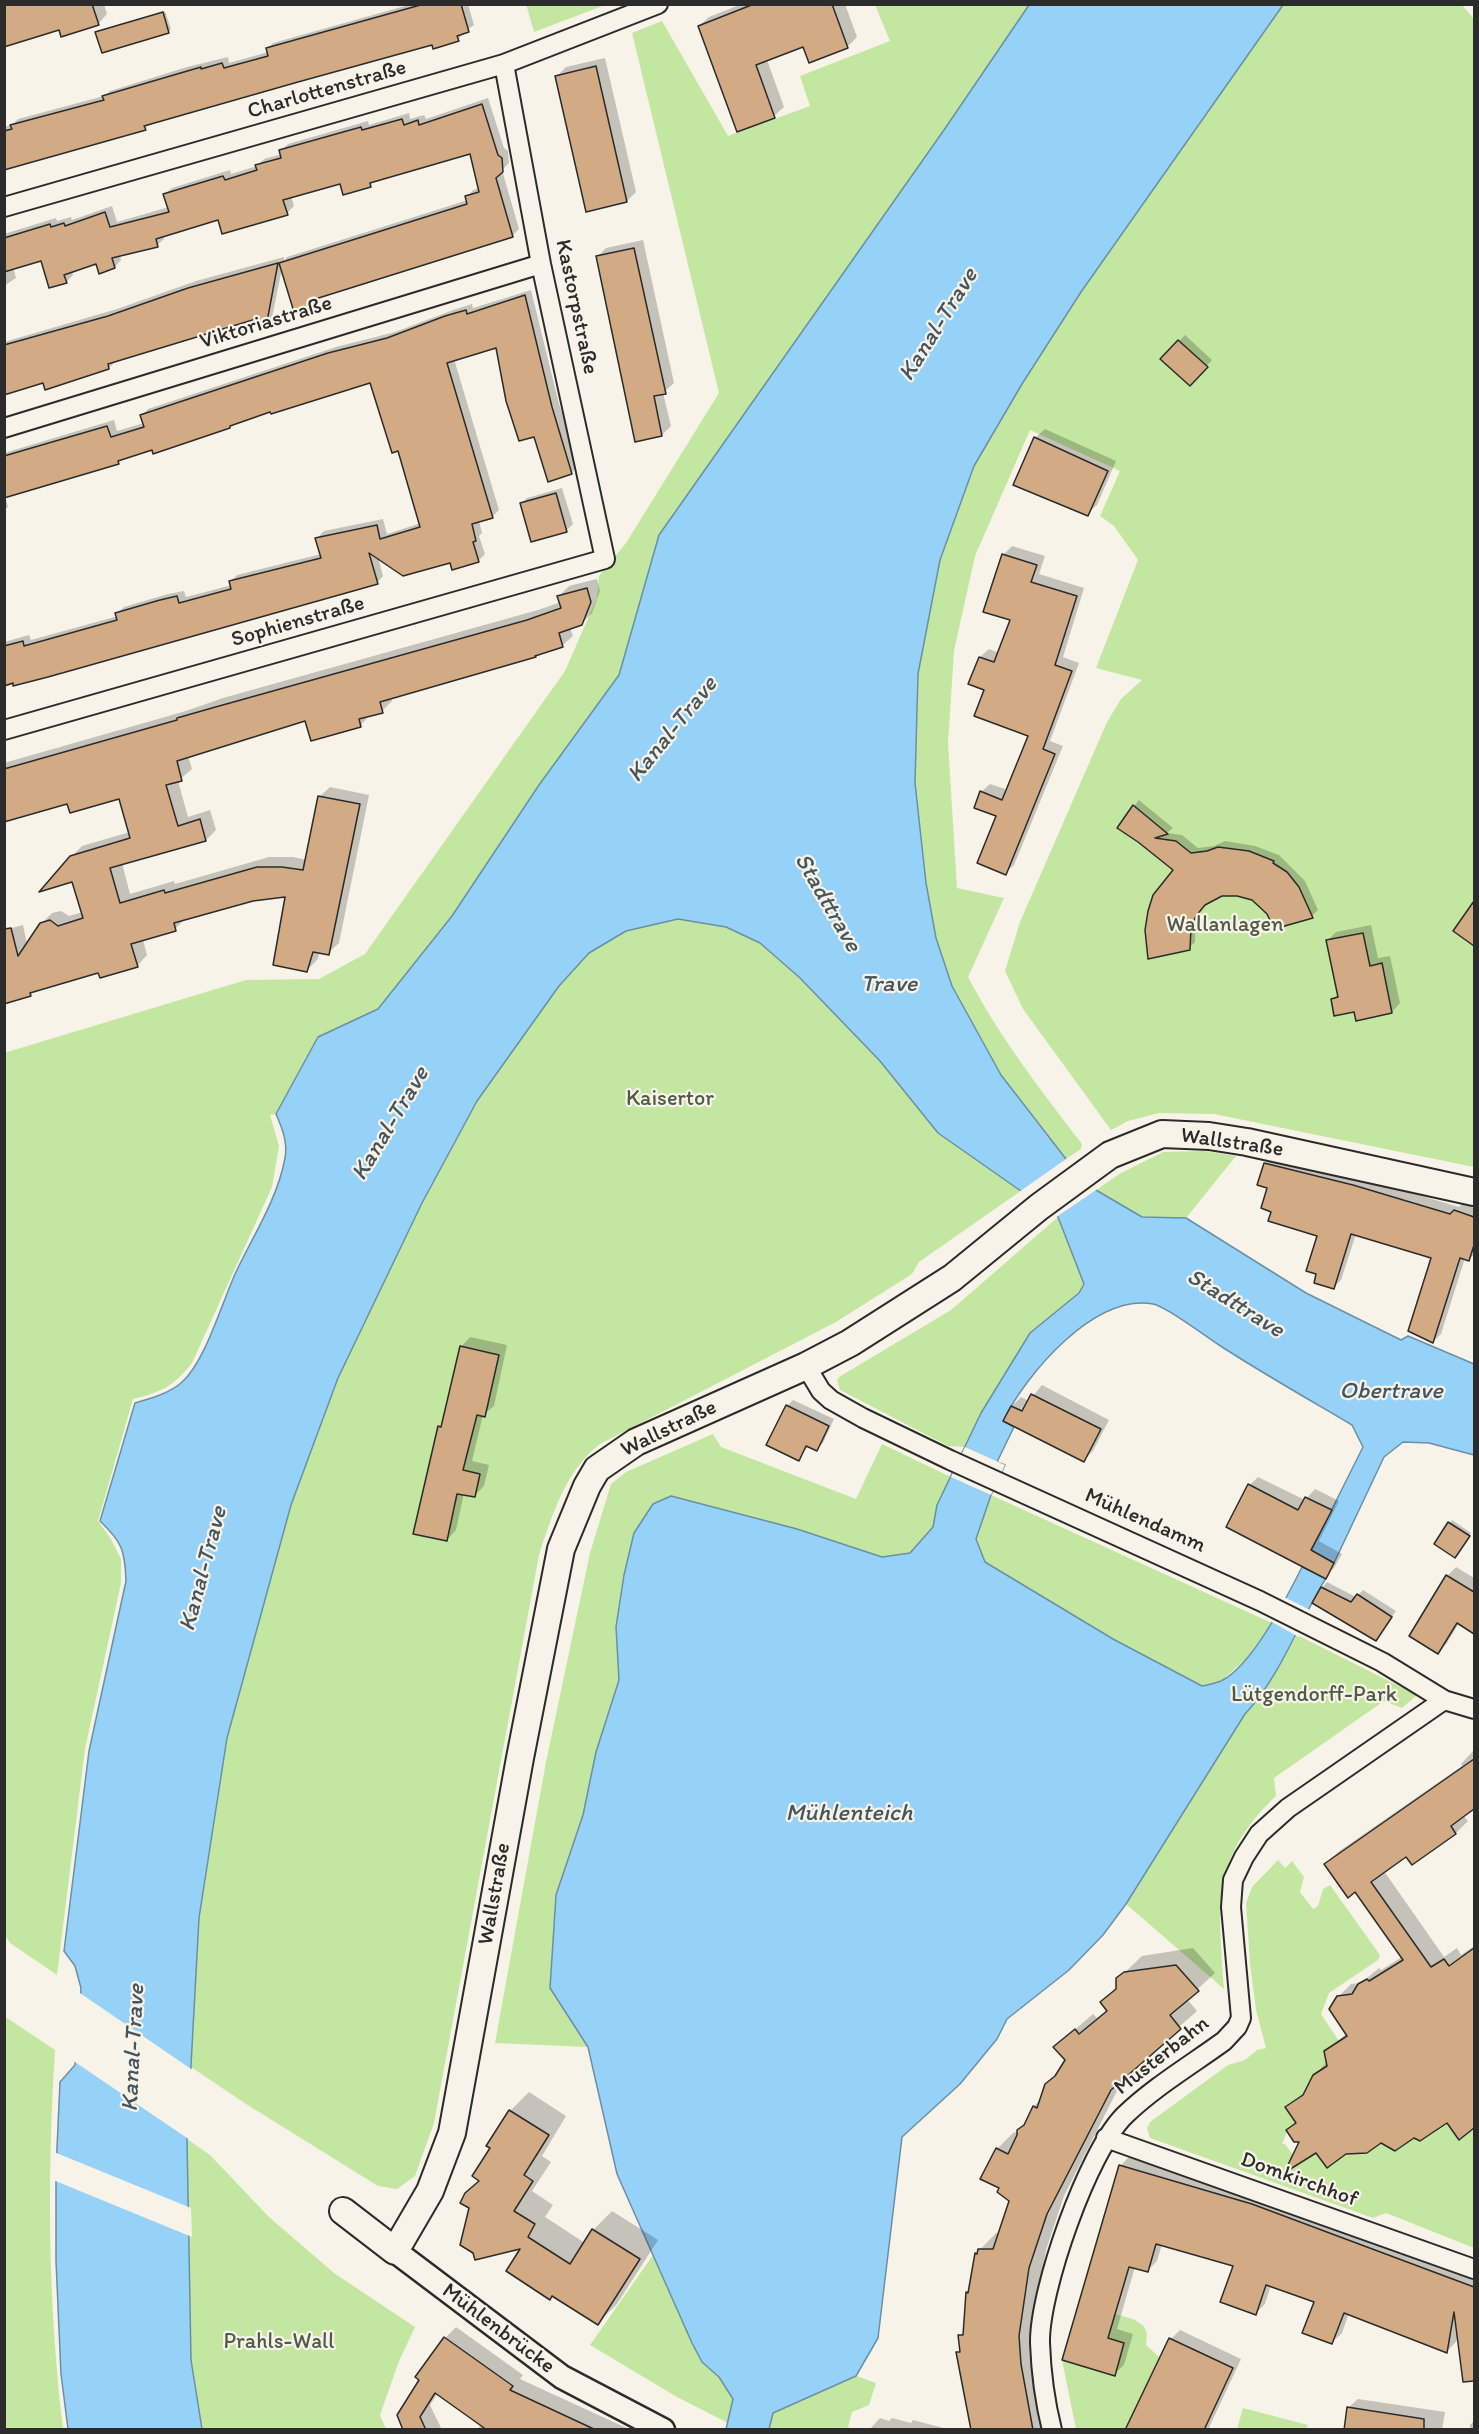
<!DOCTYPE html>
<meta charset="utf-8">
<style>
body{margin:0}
#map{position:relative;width:1479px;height:2434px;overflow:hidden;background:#f7f3e8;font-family:Itim,sans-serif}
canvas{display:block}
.frame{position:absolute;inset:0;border:6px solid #2b2b2b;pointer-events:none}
</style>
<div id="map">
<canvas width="1479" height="2434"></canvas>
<div class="frame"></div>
</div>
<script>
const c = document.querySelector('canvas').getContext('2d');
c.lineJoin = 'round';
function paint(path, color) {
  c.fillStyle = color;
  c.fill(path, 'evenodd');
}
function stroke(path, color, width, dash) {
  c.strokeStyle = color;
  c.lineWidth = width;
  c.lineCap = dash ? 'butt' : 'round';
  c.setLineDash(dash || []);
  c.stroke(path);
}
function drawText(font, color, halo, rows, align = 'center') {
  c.font = font + ' Itim,sans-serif';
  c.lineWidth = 4.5;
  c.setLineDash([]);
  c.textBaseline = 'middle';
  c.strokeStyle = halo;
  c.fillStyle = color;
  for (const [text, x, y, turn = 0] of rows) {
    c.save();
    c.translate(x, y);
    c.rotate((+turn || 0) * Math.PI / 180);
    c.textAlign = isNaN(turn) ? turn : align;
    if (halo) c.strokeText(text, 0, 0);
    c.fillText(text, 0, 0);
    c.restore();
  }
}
paint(new Path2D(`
 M526 4H605V5L534 32Z
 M875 5H1029L944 130 659 535 619 675 539 785 452 916 378 1009 318 1037 276 1114 270 1115 279 1146 272 1187 192 1363C173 1387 161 1392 133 1399L98 1521 111 1539 121 1559V1583L85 1749 57 1975 10 1943 5 1935 4 1053 246 980 319 979 365 954 565 671 597 598 599 576 626 543 719 393 632 33 662 21 728 136 810 106 800 76 890 41Z
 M1283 5H1462L1474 19V1167L1214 1114 1159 1113 1128 1121 1111 1130 1023 1009 1005 971 1020 922 1107 722 1121 699 1142 680 1096 668 1138 560 1114 526 1100 516 1120 471 1030 430 975 556 954 651 948 743 957 888 1004 898 968 977C1001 1039 1039 1088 1082 1144L1081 1149 1066 1159 1001 1075 952 986 936 938 926 883 915 783 918 674 940 560 974 466 1022 384 1081 292Z
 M678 919 726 927 760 943 800 978 880 1061 938 1133 1022 1190 919 1262 912 1274 836 1322 600 1444C566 1470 552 1515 539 1555L434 2123 415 2176 397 2189 378 2186 246 2104 191 2067 199 1918 227 1738 291 1505 338 1378 422 1203 477 1101 559 986 589 953 626 931Z
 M1204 1151 1236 1156 1186 1218 1142 1217 1096 1190 1121 1173 1163 1152Z
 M1058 1217 1084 1284 1079 1293 1030 1333 981 1413 965 1447 948 1446 840 1390 837 1380 839 1377 951 1310Z
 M713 1434 721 1447 856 1499 882 1444 951 1477 937 1505 933 1527 910 1553 882 1557 797 1529 671 1496 653 1504 634 1533 624 1575 616 1627 619 1680 596 1752 550 1988 588 2047 495 2043 546 1762 590 1553 611 1484 626 1472Z
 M991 1495 1272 1623 1245 1660 1222 1680 1202 1686 1113 1639 985 1562 976 1539Z
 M1297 1635 1417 1695 1402 1708 1384 1701 1274 1778 1276 1796C1209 1860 1219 1905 1224 1989L1126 1904 1245 1714 1261 1696Z
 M1278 1860 1285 1868 1292 1861 1304 1877 1300 1892 1313 1909 1318 1906 1323 1889 1330 1885 1380 1955 1378 1960 1329 1993 1321 2014 1339 2041 1324 2051 1327 2066 1313 2075 1303 2095 1285 2107 1297 2125 1289 2130 1286 2129 1287 2132 1282 2144H1285L1293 2155 1308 2158 1315 2151 1327 2168 1346 2154 1367 2153 1381 2143 1395 2151 1415 2137 1420 2141 1447 2123 1459 2139 1474 2128V2248L1386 2213 1373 2218 1150 2138 1147 2128 1150 2122 1228 2065 1245 2060 1257 2050 1266 2048 1256 2010 1250 1964 1246 1903 1252 1887Z
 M4 2016 55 2050C47 2176 48 2303 63 2429H5Z
 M187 2139 210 2155 269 2217 334 2273 415 2327 399 2361 380 2415 386 2429H202L191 2360Z
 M653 2255 702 2362 719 2377 733 2399 728 2423 677 2397 590 2345Z
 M1115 2314 1133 2319 1144 2326 1147 2334 1146 2345 1159 2357 1125 2430 1076 2429 1062 2360 1115 2375 1124 2343 1108 2338Z
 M856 2376 876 2383 869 2405 852 2412 848 2427 853 2429 769 2430 773 2413Z
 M1243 2408 1308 2425 1306 2429H1237Z`), '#c3e7a1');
const water = new Path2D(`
 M1029 5H1283L1081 292 1022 384 974 466 940 560 918 674 915 783 926 883 936 938 952 986 1001 1075 1066 1159 1096 1190 1142 1217 1186 1218 1306 1293 1401 1340 1408 1336 1474 1364V1455L1429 1443 1403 1442 1384 1457 1334 1563 1311 1551 1363 1447 1352 1425C1308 1399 1262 1373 1219 1345 1205 1336 1166 1306 1153 1304 1094 1294 1027 1373 1003 1421L1014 1427 997 1462 1005 1465 991 1495 976 1539 985 1562 1113 1639 1202 1686C1208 1685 1215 1683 1221 1681 1252 1666 1287 1597 1302 1567L1326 1578C1298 1624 1281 1675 1245 1714L1126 1904 1103 1935 1069 1970 1007 2019 997 2039 960 2084 902 2137 878 2338 856 2376 773 2413 769 2429H726L733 2399 719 2377 702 2362 692 2343 617 2174 588 2047 550 1988 556 1895 583 1815 596 1752 619 1680 616 1627 624 1575 634 1533 653 1504 671 1496 797 1529 882 1557 910 1553 933 1527 937 1505 981 1413 1030 1333 1079 1293 1084 1284 1058 1217 938 1133 880 1061 800 978 760 943 726 927 678 919 626 931 589 953 559 986 477 1101 422 1203 338 1378 291 1505 227 1738 199 1918 187 2139 191 2360 202 2429H68L61 2374 56 2261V2170L60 2082 75 2065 81 1988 75 1966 64 1951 89 1751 126 1581C125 1550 122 1542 100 1521L135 1403C151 1398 168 1394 181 1383 205 1363 222 1302 236 1272 253 1236 278 1198 285 1158 288 1142 282 1128 276 1114L318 1037 378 1009 452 916 539 785 619 675 659 535 944 130Z`);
paint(water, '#96d2f7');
stroke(water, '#6b8fa5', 1.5);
paint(new Path2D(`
 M1069 1157 1099 1188 1055 1218 1019 1192Z
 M965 1447 1005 1465 991 1495 951 1477Z
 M1284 1597 1312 1611 1299 1637 1270 1621Z
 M77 1991 194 2071 190 2140 72 2060Z
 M54 2152 191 2208 192 2237 53 2180Z`), '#f7f3e8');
paint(new Path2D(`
 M4 4H104L107 14 98 24 60 28Z
 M412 4H468L474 25 464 32 458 40 433 43 151 122 145 129 4 168V127L12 125 18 119 104 96 110 91 187 67 228 57 229 63 268 52 267 49 273 43Z
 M742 4H845L857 37 847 47 804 45 767 60 784 107 774 116 738 130 699 26 709 17Z
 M165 11 171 29 168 32 97 33Z
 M605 58 636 192 627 201 556 77 566 67Z
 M488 98 504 148 508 151 509 163 502 170 519 229 512 236 316 298 309 306 282 268 272 318 266 325 257 317 116 361 109 368 44 381 4 393V342L117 309 196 281 284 257V261L287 257 468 200 467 197 473 190 480 188 471 152 376 180 370 185 341 182 291 196 294 206 287 213 219 218 163 235 164 239 157 245 120 255 121 260 115 267 97 262 72 271 73 275 66 282 42 259 13 267 16 278 4 286V234L56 218 57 221 71 217 72 220 112 206 117 222 169 207 165 194 172 188 230 170 231 174 257 166 264 159 282 154 281 151 288 144 368 121 369 125 409 113 410 119 424 115 426 119Z
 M643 240 674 383 663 393 671 426 662 435 597 257 606 248Z
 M531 290 558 400 578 466 571 473 535 435 497 346 454 359 499 510 492 517 479 520 482 533 479 536 485 554 478 561 378 557 383 576 377 583 4 687V642L29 635 31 640 118 616 117 613 124 607 168 594 184 591 186 597 232 585 231 581 237 575 321 554 317 538 324 531 383 519 387 534 421 523 399 449 371 381 271 411 233 424 230 427 153 448 122 458 118 462 5 496 8 507 4 510V453L114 420 117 431 144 423 142 415 148 409 336 347 395 332 453 310 472 304 473 308Z
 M1185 335 1212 360 1196 378 1179 341Z
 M1045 429 1116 461 1097 505 1087 514 1035 438Z
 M562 488 573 524 567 530 521 504 527 498Z
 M1012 546 1045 556 1039 574 1084 588 1063 657 1079 663 1050 741 1063 746 1014 865 1005 873 998 815 981 792 990 784 1008 790 1030 735 986 689 970 683 980 657 989 649 999 653 1011 619 1003 555Z
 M597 579 600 591 592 613 581 624 570 628 573 636 562 646 391 697 392 701 382 711 370 715 360 726 306 720 188 756 192 769 178 781 188 817 210 810 216 830 206 840 122 863 130 894 174 881 175 884 269 857H293L307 860 319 797 330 787 369 795 339 943 328 953 320 952 317 960 307 970 286 895 253 899 186 918 175 929 143 940 147 955 137 966 99 971 35 990 30 995 4 930 23 925 27 944 41 924 52 913 61 911 69 916 83 912 71 857 82 846 130 832 120 797 68 802 4 820V763L186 711 223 698 538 610 561 602 559 596 569 586Z
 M1139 800 1173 828 1167 833 1182 835 1198 848 1214 846 1225 841 1255 846 1279 855 1305 881 1318 910 1312 916 1275 927 1268 913 1252 899 1237 894H1222L1202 908 1196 919 1195 942 1189 948 1175 870 1134 806Z
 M1474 904V945L1455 930Z
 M1371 925 1378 958 1390 956 1400 1003 1392 1012 1355 1010 1332 1000 1338 994 1327 941 1336 932Z
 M1273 1156 1361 1178 1459 1207 1463 1203 1474 1208V1254L1469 1260 1465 1258 1441 1334 1433 1342V1257L1356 1234 1341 1280 1334 1287 1319 1235 1273 1211 1265 1164Z
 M470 1337 507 1345 494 1406 483 1415 472 1461 489 1465 484 1486 474 1496 464 1493 456 1530 447 1540 440 1427 444 1423 461 1347Z
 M1042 1385 1109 1420 1093 1451 1083 1461 1012 1406 1021 1397 1029 1401Z
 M793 1400 834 1419 823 1443 817 1449 809 1445 799 1459 787 1406Z
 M1258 1477 1305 1500 1315 1489 1339 1501 1319 1541 1342 1554 1334 1568 1325 1577 1250 1485Z
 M1452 1520 1471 1533 1458 1553 1436 1543Z
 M1456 1567 1474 1578V1634L1459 1623 1447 1643 1438 1652 1447 1576Z
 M1327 1582 1356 1597 1363 1590 1396 1611 1375 1639 1322 1588Z
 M1474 1750V1807L1463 1815 1468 1821 1456 1833 1412 1863 1406 1854 1384 1871 1444 1957 1457 1948 1461 1955 1474 1946V2127L1459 2137 1447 2121 1414 2137 1317 2151 1288 2130 1296 2121 1287 2107 1307 2090 1314 2076 1326 2063V2051L1347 2033 1338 1997 1351 1984 1361 1983 1379 1968 1381 1970 1402 1957 1355 1890 1326 1864 1338 1852 1462 1766 1461 1764Z
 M1193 1948 1215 1973 1187 1999 1197 2011 1125 2075 1064 2196 1046 2250 1035 2318 1053 2430H972L957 2353 961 2349 960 2336 965 2331 967 2293 970 2290 976 2254 996 2233H1000L1011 2201 1001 2187 997 2149 1014 2132 1019 2134 1034 2106 1041 2099 1046 2085 1060 2071 1067 2060 1055 2047 1093 2014 1097 2018 1108 2009 1102 2003 1118 1987V1979L1142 1956Z
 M529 2092 566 2116 542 2156 551 2162 532 2191 553 2205 545 2217 585 2243 593 2230 612 2211 658 2240 617 2304 598 2323 523 2247 481 2180 492 2147 510 2111Z
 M1130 2156 1261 2195 1474 2275V2362L1461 2357 1458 2335 1456 2342 1447 2351 1349 2313 1342 2333 1332 2342 1315 2301 1271 2285 1265 2304 1255 2314 1235 2265 1162 2244 1157 2261 1147 2271 1135 2267 1117 2329 1133 2334 1124 2365 1114 2374 1064 2359 1120 2166Z
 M456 2327 523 2375 520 2379 631 2430H478L481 2423 438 2393 430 2405 442 2430H405L445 2338Z
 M1180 2330 1241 2359 1208 2430H1127L1171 2339Z
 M1358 2399 1445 2412 1442 2430H1346L1348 2408Z
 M880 2418 889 2421 892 2418 911 2423 913 2420 951 2430H869Z
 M1474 2421V2430H1470V2425Z`), '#0003');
const building = new Path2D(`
 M4 4H92L99 25 61 37 59 30 4 47Z
 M424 4H461L469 32 457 36 459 41 443 46 433 49 432 45 298 82 144 126 146 130 4 170V131L12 129 10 125 104 100 102 96 201 67V69L222 63 224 68 268 56 266 48Z
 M754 4H832L848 48 809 63 803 47 756 65 775 118 737 132 698 26Z
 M163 12 169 33 102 53 95 32Z
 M596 66 627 202 586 212 555 76Z
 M482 104 498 155 502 158 503 172 496 178 513 237 309 301 310 307 294 312 279 263 467 204 465 196 479 192 470 154 370 183 371 187 343 195 340 184 283 200 288 215 222 234 218 220 156 239 158 247 112 258 115 268 99 274 96 264 64 275 67 283 49 288 41 261 4 272V238L50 224 51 227 64 223 65 226 105 212 110 227 169 212 163 194 223 176 225 180 257 170 255 165 281 158 279 150 361 127 362 130 402 119 404 125 418 120 419 125Z
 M634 248 666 394 654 396 662 436 635 442 596 256Z
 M278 263 266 327 256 319 108 364 109 369 45 390 43 383 4 395V345L108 316 188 288Z
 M525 295 552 407 572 474 548 482 534 437 519 441 506 401 496 348 447 363 493 518 472 524 476 541 473 542 479 562 452 570 450 563 403 576 369 553 378 584 48 677 13 686V683L4 686V646L23 641 24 646 117 620 115 613 160 600 177 596 179 603 231 589 229 581 321 558 315 538 377 525 380 539 420 527 398 451 392 453 370 383 271 414 270 412 230 426V428L153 454 152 450 118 461 119 464 4 498V456L107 426 111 437 144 427 140 415 328 353 387 338 445 316 466 310 467 314Z
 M1178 340 1208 367 1190 386 1160 359Z
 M1034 437 1108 471 1088 516 1013 485Z
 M556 493 567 532 531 542 520 503Z
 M1002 554 1037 565 1031 582 1077 596 1055 665 1072 671 1043 749 1055 754 1006 875 977 863 996 816 974 808 980 791 1002 800 1028 736 974 716 984 690 968 684 979 657 994 662 1010 620 983 612Z
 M587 588 591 602 582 625 559 633 563 647 535 656 536 657 380 702 383 713 359 719 361 727 311 741 305 721 177 761 182 781 166 785 178 826 200 819 206 841 110 868 120 903 164 890 165 893 257 867H282L303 870 318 796 360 804 329 955 313 952 307 972 273 965 285 897 253 901 174 923 176 931 131 944 138 967 100 978 98 973 30 993 31 996 4 1004V929L11 928 18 956 40 923 50 920 58 926 83 918 72 882 39 892 70 856 130 838 119 799 70 813 67 804 4 822V769L177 720V718L212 708 527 620 561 608 557 596Z
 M1133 805 1168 834 1155 838 1176 841 1191 853 1207 851 1218 847 1249 851 1274 861 1273 863 1287 872 1299 887 1313 918 1274 929 1267 914 1252 900 1237 896H1222L1205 905 1196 916 1191 927 1190 950 1148 959 1145 930 1148 911 1153 895 1173 870 1138 842 1117 828Z
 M1474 901V946L1453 931Z
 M1363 933 1370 966 1382 963 1392 1013 1356 1021 1354 1012 1334 1016 1331 999 1338 997 1326 940Z
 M1264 1163 1353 1185 1450 1214 1454 1210 1474 1217V1245L1469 1261 1460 1258 1433 1343 1408 1331 1431 1258 1351 1234 1334 1289 1314 1283 1316 1274 1306 1271 1317 1236 1268 1221 1271 1212 1261 1208 1267 1188 1257 1185Z
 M460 1346 499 1355 485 1417 477 1415 463 1470 480 1474 475 1497 457 1494 447 1541 413 1534 438 1426 441 1427Z
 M1031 1394 1101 1429 1084 1462 1003 1421 1011 1406 1022 1411Z
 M786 1405 829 1426 817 1451 806 1446 799 1461 766 1445Z
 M1248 1484 1298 1510 1305 1497 1332 1510 1311 1550 1334 1563 1326 1579 1226 1527Z
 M1448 1522 1470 1536 1455 1558 1434 1544Z
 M1446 1575 1474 1592V1634L1457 1623 1438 1654 1409 1636Z
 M1321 1587 1351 1602 1357 1594 1392 1617 1376 1641 1312 1603Z
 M1474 1759V1809L1451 1826 1456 1834 1412 1865 1406 1857 1371 1882 1431 1967 1444 1959 1449 1966 1474 1948V2128L1459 2140 1447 2123 1420 2141 1414 2138 1395 2151 1381 2143 1367 2153 1346 2154 1327 2168 1316 2153 1284 2173 1299 2142H1294L1286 2130 1296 2123 1285 2107 1303 2095 1313 2075 1327 2066 1324 2051 1347 2036 1329 2009 1337 1996 1352 1994 1358 1984 1367 1979 1369 1981 1403 1960 1355 1892 1348 1898 1324 1864Z
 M1176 1965 1199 1991 1170 2015 1181 2029 1111 2090 1047 2214 1029 2268 1019 2336 1021 2364 1033 2430H971L956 2352H960L958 2335H963L966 2292 968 2293 975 2253 977 2254 978 2249H993L1009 2201 997 2192 999 2188 980 2179 996 2148 1008 2154 1017 2135V2130L1024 2125 1033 2106 1037 2108 1045 2084 1055 2076 1065 2060 1053 2047 1075 2029 1079 2034 1107 2011 1100 2002 1116 1989V1978L1124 1972Z
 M509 2110 549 2135 524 2175 533 2181 514 2211 535 2224 528 2237 570 2264 592 2229 640 2259 598 2325 552 2296 550 2300 506 2271 520 2249 475 2260 473 2253 460 2245 469 2208 460 2203 465 2193 479 2181 472 2176 490 2148 486 2146Z
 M1119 2165 1252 2204 1474 2287V2381L1463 2382 1454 2312 1447 2353 1344 2313 1332 2344 1302 2333 1314 2302 1266 2285 1256 2315 1220 2302 1233 2266 1156 2244 1148 2272 1129 2267 1108 2338 1124 2343 1115 2376 1062 2360Z
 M444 2337 513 2386 510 2390 596 2430H487L435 2393 420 2417 426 2430H403L397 2415 419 2380 415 2377Z
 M1169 2338 1233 2368 1204 2430H1125Z
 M1347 2407 1424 2419V2430H1344Z`);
paint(building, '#d2aa83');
stroke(building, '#2b2b2b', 1.5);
const minor = new Path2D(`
 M4 207 504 64 658 4
 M4 428 541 264
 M4 730 605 559 541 264 504 64
 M806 1366 821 1391 831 1400 863 1418 950 1460 1260 1601 1382 1662 1444 1700 1474 1709
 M1106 2138 1474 2269
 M1052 2430C1045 2402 1041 2371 1040 2343 1039 2291 1088 2151 1125 2115 1154 2087 1191 2065 1224 2041L1237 2027 1241 2018 1231 1907 1233 1880 1244 1857 1259 1834 1288 1808 1444 1700`);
const tertiary = new Path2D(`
 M395 2251 562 2377 663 2430`);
const secondary = new Path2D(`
 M343 2211 395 2251 430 2191 452 2133 520 1758 561 1549 587 1486 597 1469 636 1442 806 1366 850 1343 952 1278 1039 1207 1110 1155 1162 1134 1209 1136 1247 1142 1474 1192`);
stroke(minor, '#2b2b2b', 22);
stroke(tertiary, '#2b2b2b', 27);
stroke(secondary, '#2b2b2b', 30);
stroke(minor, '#f7f3e8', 18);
stroke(tertiary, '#f7f3e8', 22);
stroke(secondary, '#f7f3e8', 26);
drawText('22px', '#2b2b2b', '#f7f3e8', [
 ["Charlottenstraße",327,90,-16],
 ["Kastorpstraße",576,307,78],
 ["Viktoriastraße",266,323,-17],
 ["Sophienstraße",298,622,-16],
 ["Wallstraße",1232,1143,8],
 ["Wallstraße",669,1429,-26],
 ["Mühlendamm",1145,1521,24],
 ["Wallstraße",495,1894,-80],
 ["Musterbahn",1162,2056,-38],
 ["Domkirchhof",1299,2180,20],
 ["Mühlenbrücke",498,2329,37]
]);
drawText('22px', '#515a48', '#f7f3e8', [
 ["Wallanlagen",1225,925],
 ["Kaisertor",670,1099],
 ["Lütgendorff-Park",1314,1695],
 ["Prahls-Wall",279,2342]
]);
drawText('italic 24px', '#46555e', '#f7f3e8', [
 ["Kanal-Trave",939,325,-58],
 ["Kanal-Trave",673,730,-51],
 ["Stadttrave",827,903,60],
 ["Trave",889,985],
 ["Kanal-Trave",391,1124,-59],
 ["Stadttrave",1235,1304,32],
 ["Obertrave",1391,1392],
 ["Kanal-Trave",204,1569,-75],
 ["Mühlenteich",849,1814],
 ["Kanal-Trave",134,2048,-87]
]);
</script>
